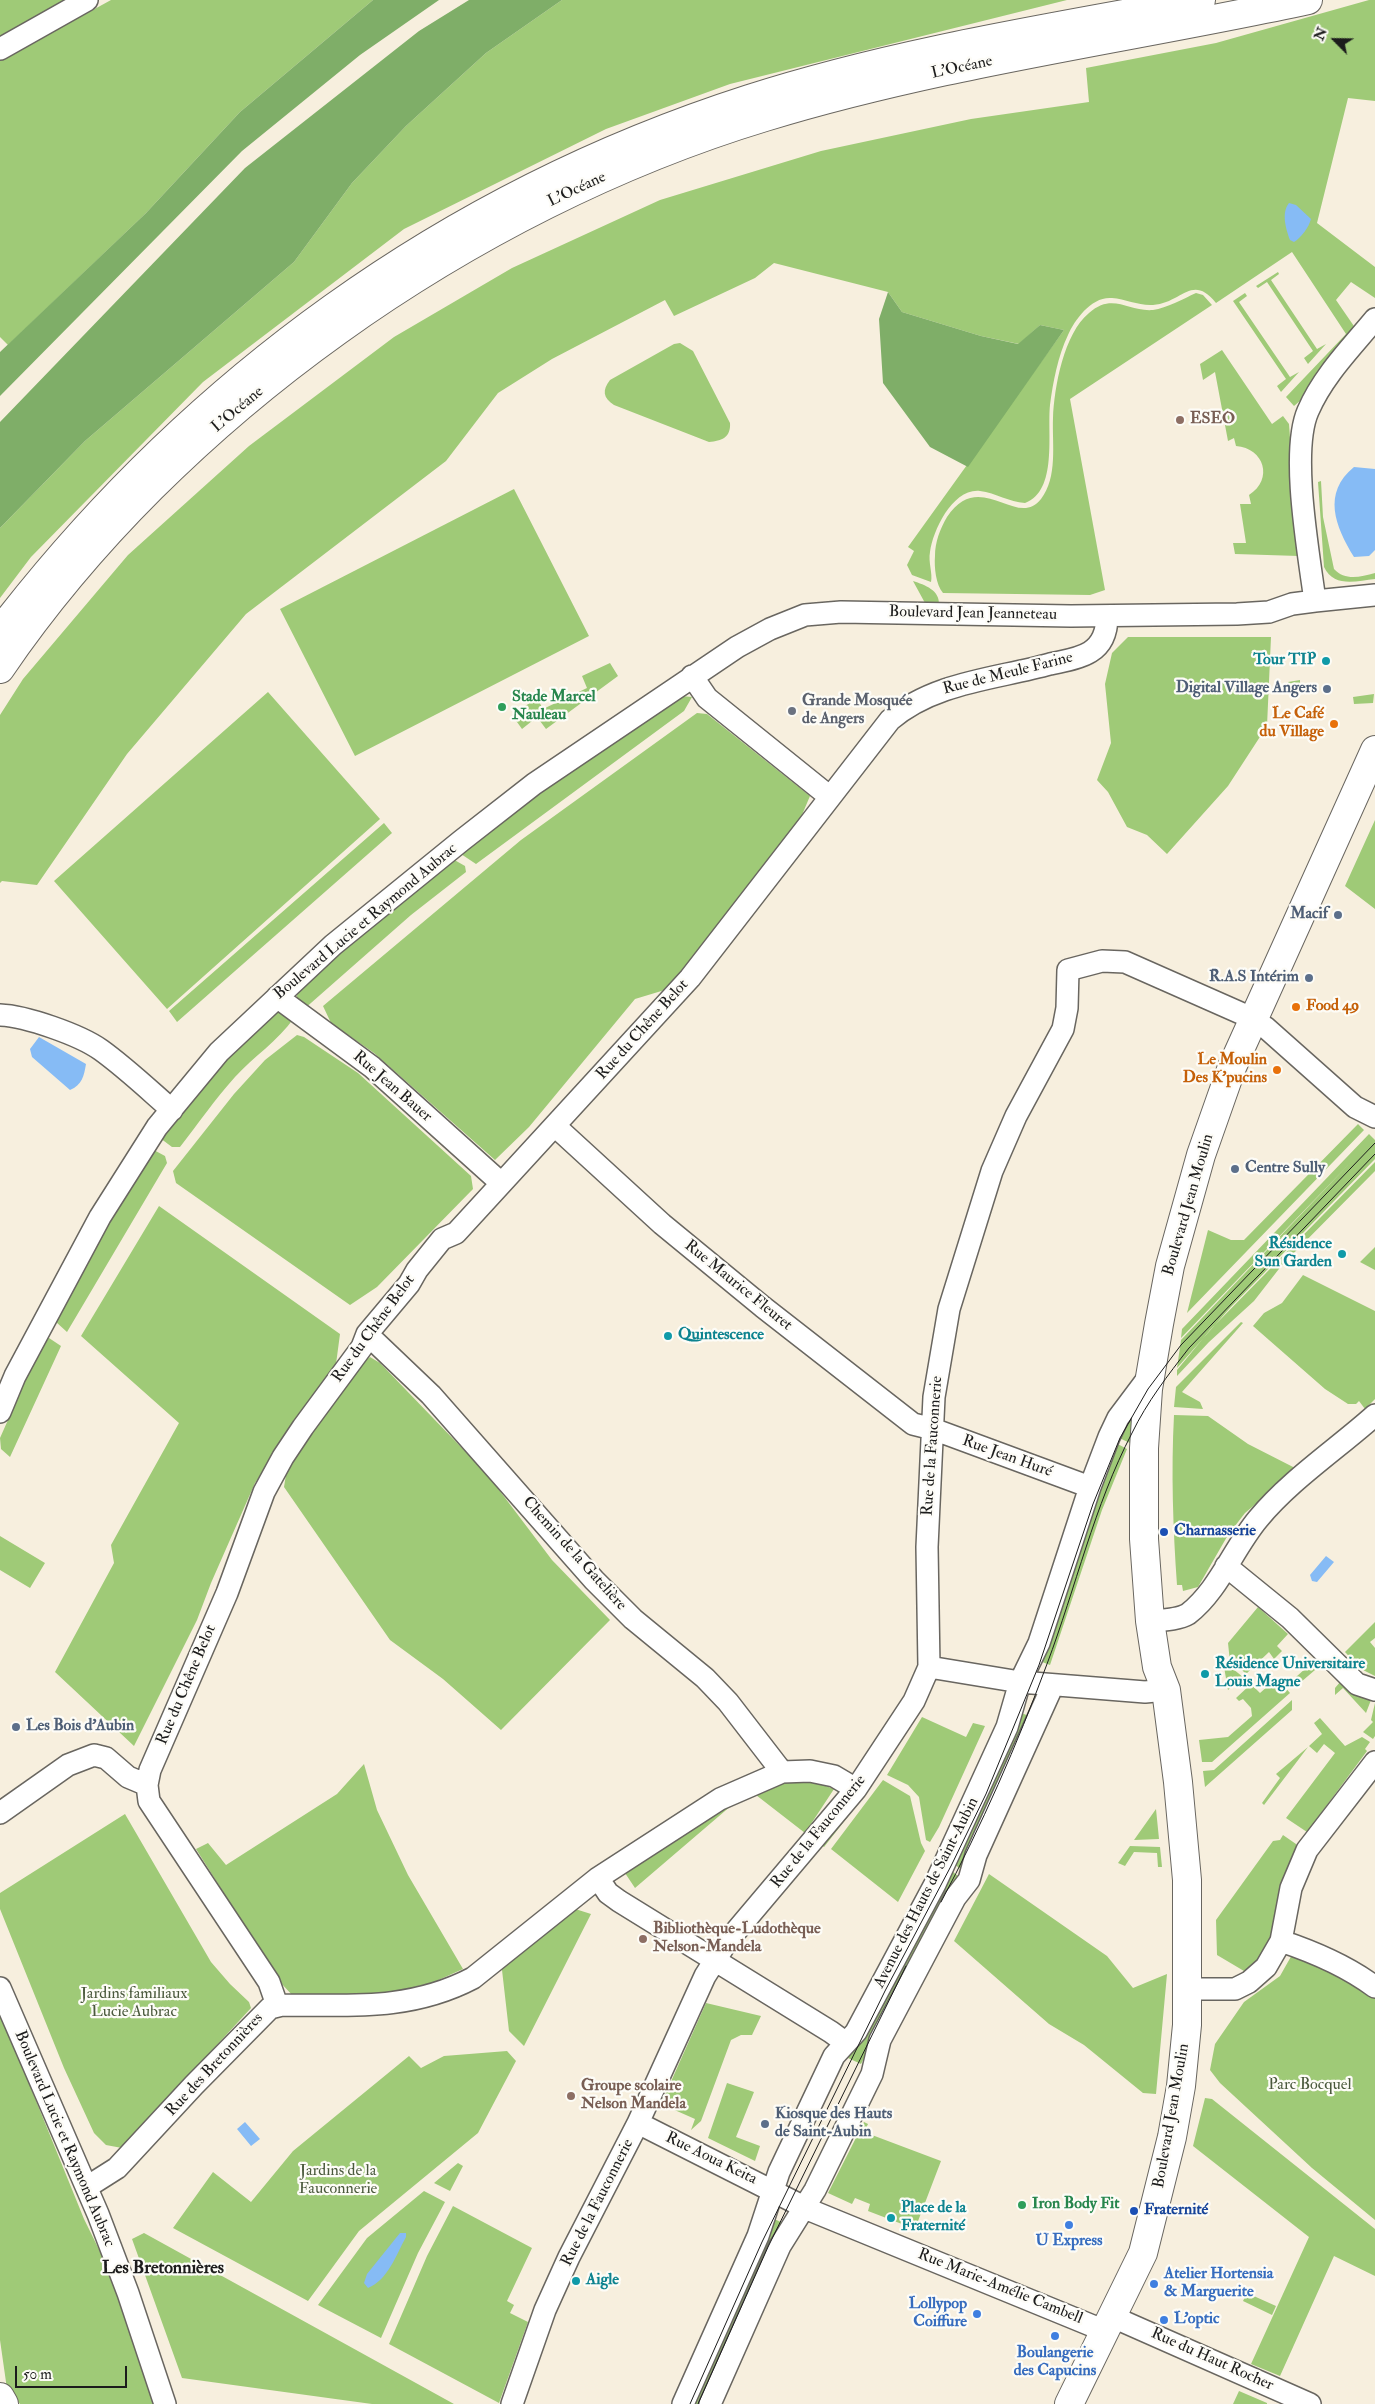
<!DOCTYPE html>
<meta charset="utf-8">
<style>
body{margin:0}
#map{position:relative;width:1375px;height:2404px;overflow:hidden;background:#f7efde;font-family:"IM FELL Double Pica",serif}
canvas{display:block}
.north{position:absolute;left:1310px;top:15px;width:50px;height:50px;-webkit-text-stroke:4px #fdfcf7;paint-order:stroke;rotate:293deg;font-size:14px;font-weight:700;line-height:20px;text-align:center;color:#1c1c1c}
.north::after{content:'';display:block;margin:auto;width:18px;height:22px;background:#1c1c1c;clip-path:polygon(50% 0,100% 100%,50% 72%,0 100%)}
.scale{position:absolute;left:15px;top:2366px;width:112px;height:22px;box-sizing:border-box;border:2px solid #1c1c1c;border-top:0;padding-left:6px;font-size:15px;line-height:18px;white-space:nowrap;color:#1c1c1c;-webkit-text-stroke:4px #fdfcf7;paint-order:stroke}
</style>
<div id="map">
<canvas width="1375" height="2404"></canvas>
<div class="north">N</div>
<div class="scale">50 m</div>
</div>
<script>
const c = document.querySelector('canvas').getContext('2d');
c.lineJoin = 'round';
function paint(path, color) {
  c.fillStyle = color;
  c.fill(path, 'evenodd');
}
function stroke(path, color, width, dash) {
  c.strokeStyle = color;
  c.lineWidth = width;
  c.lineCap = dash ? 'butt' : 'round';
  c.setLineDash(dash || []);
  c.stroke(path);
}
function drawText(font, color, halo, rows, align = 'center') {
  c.font = font + ' "IM FELL Double Pica",serif';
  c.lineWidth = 4.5;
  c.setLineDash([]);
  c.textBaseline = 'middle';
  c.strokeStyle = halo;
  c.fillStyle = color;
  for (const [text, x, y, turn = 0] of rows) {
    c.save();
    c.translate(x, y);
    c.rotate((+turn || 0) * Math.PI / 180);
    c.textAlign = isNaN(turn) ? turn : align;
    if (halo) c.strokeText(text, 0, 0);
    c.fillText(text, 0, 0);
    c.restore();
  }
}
paint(new Path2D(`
 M0 0H74L0 40Z
 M111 0H373L240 112 146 213 8 345 0 337V61Z
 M562 0H1067L730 84 606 129 404 229 203 382 31 557 0 598V528L85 441 294 262 352 183 406 126 486 53Z
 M1369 0H1375V101L1348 98 1317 223 1375 267V298L1351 282 1336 300 1358 332 1307 403 1301 400 1294 406 1286 397 1346 334 1292 252 1216 303C1192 273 1182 303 1153 305 1139 306 1126 299 1112 298 1092 296 1075 319 1068 335 1058 356 1053 382 1050 405 1047 433 1058 491 1025 503 1009 502 996 493 980 491 953 488 933 530 930 552 928 562 933 574 931 582L912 575 907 565 914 551 908 547 1064 330 1040 325 1019 344 981 336 902 312 888 292 774 263 755 278 674 316 665 300 552 359 498 393 446 461 246 614 127 754 37 885 2 881 0 883V715L23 679 128 555 249 446 394 337 512 268 660 200 821 151 971 119 1089 102 1086 68 1216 43Z
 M1278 272 1279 274 1271 280 1317 349 1326 344 1308 364 1304 358 1313 351 1267 282 1258 288 1256 286Z
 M1196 293 1203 295 1212 305 1070 399 1105 590 1090 595 943 593C936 585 934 567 935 556 935 542 940 529 947 517 980 467 1017 530 1041 499 1058 477 1052 444 1053 418 1054 388 1064 333 1089 313 1113 292 1128 312 1153 310 1167 308 1183 299 1196 293Z
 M1245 293 1247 296 1239 302 1290 377 1299 372 1281 392 1277 386 1286 379 1233 301Z
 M680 343 693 351 730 423C731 437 722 441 709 442L614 405C603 398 602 390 610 380L674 344Z
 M1222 350 1272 424 1283 416 1289 424 1299 556 1235 554 1233 543H1246L1240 504H1251L1249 495C1274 479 1264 448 1236 446L1234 438 1228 441 1215 372 1203 380 1200 364Z
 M1321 481 1323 517 1334 569C1345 581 1360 577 1375 573V579C1356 581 1334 588 1324 567L1318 482Z
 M514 489 589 636 355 756 280 609Z
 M913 581C925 585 940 590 939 605L925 603Z
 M1128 637H1271L1267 726 1228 786 1167 854 1147 835 1127 827 1108 792 1097 780 1111 743 1105 684 1112 653Z
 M610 663 618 676 546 729 537 717 522 729 512 715 537 698 543 709 587 688 582 676Z
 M1300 680V696L1289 694 1288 682Z
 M268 692 380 819 167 1009 54 881Z
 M1374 694 1373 703 1354 704 1353 697Z
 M681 696 692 697 684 711 476 864 458 852 538 792Z
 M697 713 707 714 810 796 796 829 668 989 635 999 529 1127 495 1160 374 1053 331 1023 323 1006 521 840Z
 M1375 820V909L1345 886Z
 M384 823 392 833 177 1022 169 1011Z
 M451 858 465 866 466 872 411 915 303 1010 296 1000 299 987Z
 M280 1011 294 1018C278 1041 253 1057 235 1077 215 1099 198 1124 180 1147H172L160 1138 223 1059 273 1012Z
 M297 1035 304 1037 358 1073 471 1176 473 1189 377 1287 350 1305 176 1183 173 1171 234 1094 265 1060Z
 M1358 1124 1364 1130 1187 1313 1208 1230 1231 1240H1244Z
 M1369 1134 1375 1140V1159L1229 1309 1177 1368 1181 1340 1352 1161 1181 1338 1182 1329Z
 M152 1149 165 1156 167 1163 67 1332 56 1322 55 1315 62 1299Z
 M1375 1162V1171L1282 1265 1254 1301 1209 1342 1177 1376V1370L1210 1330Z
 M159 1206 340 1334 336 1364 255 1483 211 1583 197 1620 134 1746 55 1672 114 1563 111 1545 179 1423 81 1336Z
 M1375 1247V1270L1360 1262Z
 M1303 1275 1375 1311V1399L1365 1409 1359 1401 1356 1404H1348L1325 1389 1253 1326 1264 1313 1282 1303Z
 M1241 1322 1243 1323 1182 1392 1200 1402 1203 1409 1174 1407 1176 1387Z
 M49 1338 61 1346 10 1457 1 1449 0 1438 23 1386 32 1358 43 1339Z
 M370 1357 380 1363 487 1474 552 1560 610 1620 501 1730 443 1679 390 1640 284 1487 288 1462 362 1363Z
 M1140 1396 1138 1428 1130 1443 1117 1437Z
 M1174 1415 1208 1416 1248 1444 1297 1469 1245 1513 1228 1535 1198 1587 1183 1591 1182 1585H1177C1173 1528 1171 1472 1174 1415Z
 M1114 1442 1127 1449 1102 1510 1050 1665 1037 1660Z
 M0 1536 45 1563 30 1588 0 1570Z
 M1258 1607 1288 1634 1277 1646 1282 1651 1274 1659 1269 1652 1246 1674 1232 1660 1230 1662 1228 1643Z
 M1375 1622V1638L1370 1642 1375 1648V1676L1361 1669 1345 1652Z
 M1315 1660 1322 1664 1294 1688 1287 1685Z
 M1223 1661 1243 1677 1228 1690Z
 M1277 1678 1290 1693 1212 1762H1202L1199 1740 1228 1737 1252 1716 1251 1708 1243 1699 1239 1701 1236 1698 1251 1684 1260 1693Z
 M1341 1681 1354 1694 1371 1700 1366 1713 1343 1688 1335 1695V1688Z
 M1292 1700V1710L1205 1787 1203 1771 1214 1770Z
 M1375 1703V1736L1373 1739 1363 1732 1373 1722 1371 1720Z
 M1017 1711 1031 1717 962 1870 950 1861Z
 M922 1717 966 1737 973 1723 985 1726 939 1827 930 1842 926 1840 919 1797 908 1785 887 1775Z
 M1320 1718 1345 1746 1362 1737 1370 1742 1365 1749 1367 1751 1307 1832 1286 1818 1335 1753 1324 1744 1317 1753 1309 1746 1322 1734 1314 1723Z
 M1308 1747 1264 1805 1262 1803 1280 1778 1276 1774Z
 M364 1764 377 1810 408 1875 463 1969 434 1982 383 1995 293 1996 280 1982 196 1849 208 1843 226 1865 337 1794Z
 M883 1780 910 1796 921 1843 925 1851 898 1902 831 1849Z
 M799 1781 815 1782 834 1789 805 1833 756 1795 780 1784Z
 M868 1785 872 1786 824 1847 820 1844Z
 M739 1799 635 1888 623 1870Z
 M1156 1809 1159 1839 1134 1840Z
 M125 1814 211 1962 230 1984 249 2002 251 2008 122 2148 106 2145 94 2133 64 2068 0 1909V1893Z
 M1283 1835 1296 1844 1297 1848C1290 1861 1284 1874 1281 1888 1274 1920 1274 1952 1244 1971L1217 1955 1216 1920 1273 1841 1280 1840Z
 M1130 1846 1160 1847 1162 1867H1158L1157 1853 1134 1852 1125 1866 1118 1863Z
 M947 1867 958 1876 861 2064 848 2058Z
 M989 1874 1107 1956 1133 1988 1167 1974 1156 2094 1143 2093 1084 2045 1049 2024 954 1941Z
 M569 1907 591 1914 524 2046 509 2031 502 1970 504 1961Z
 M1293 1953 1375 1993V2220L1312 2168 1220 2083 1210 2070 1215 2044 1244 2002 1280 1976Z
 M706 2003 761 2016 752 2035H741L731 2040 701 2121 691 2130 695 2119 661 2104Z
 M0 2012 84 2219 116 2284 155 2404H20L7 2389 0 2340Z
 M507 2051 516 2061 478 2133 359 2231 308 2301 173 2228 213 2172 251 2202 293 2151 409 2056 421 2068 444 2056Z
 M727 2083 754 2092 736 2137 760 2146 755 2161 708 2138Z
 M1205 2098 1212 2099 1375 2229V2276L1334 2256 1280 2376 1251 2364 1309 2237 1193 2146Z
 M864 2122 868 2124 864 2132 941 2161 915 2229 868 2211 870 2204 855 2198 852 2204 828 2193Z
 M458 2163 463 2166 450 2191 434 2183Z
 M424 2191 445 2202 418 2253 381 2338 318 2305 367 2238Z
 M453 2206 532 2248 507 2301 514 2305 510 2313 528 2322 499 2403 389 2344 427 2256Z
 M770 2217 783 2223 702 2404H686Z
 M144 2233 454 2404H372L182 2378 132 2239Z
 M1247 2293 1276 2306 1272 2315 1243 2301Z
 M1239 2391 1267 2403V2404H1233Z`), '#9fca77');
paint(new Path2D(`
 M373 0H439L360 55 242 151 0 396V352L146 213 240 112Z
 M469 0H562L486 53 406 126 352 183 294 262 85 441 0 528V422L245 168 419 31Z
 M888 292 902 312 981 336 1018 344 1040 325 1064 330 968 467 930 447 883 383 879 319Z`), '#7fae68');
paint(new Path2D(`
 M1289 203 1296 205 1311 219C1309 227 1301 238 1294 242L1290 240C1286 229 1281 213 1289 203Z
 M1354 467 1375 469V550L1369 556 1354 557C1335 526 1322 493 1354 467Z
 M39 1037 86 1064C84 1076 82 1085 70 1090L32 1057 30 1049Z
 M1326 1556 1334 1562 1317 1582 1312 1581 1310 1575Z
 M245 2122 260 2139 251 2146 237 2129Z
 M400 2233H406V2237C396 2255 388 2280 368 2288L364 2283 367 2274Z`), '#86bbf5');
const minor = new Path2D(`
 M0 49 87 0
 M1315 601C1309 555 1290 452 1308 411 1323 376 1351 348 1375 319
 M692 676 707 698 830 797
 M277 997 372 1067 501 1183
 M0 1015C26 1016 80 1035 101 1050 126 1068 149 1090 172 1110
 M1265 1027 1355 1107 1375 1117
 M555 1126 662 1224 763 1307 913 1424 933 1429 1090 1487
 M367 1334 431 1395 594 1580 633 1619 705 1678 728 1702 782 1772
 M0 1412 15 1376 100 1217 157 1127 219 1052 333 945 461 841 534 784 737 647 770 629 805 615 841 612 1071 616 1237 614 1269 612 1292 604 1315 601 1375 595
 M1226 1566 1290 1618 1357 1684 1375 1690
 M1150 1621C1161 1620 1178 1620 1188 1614 1219 1590 1233 1549 1258 1519 1290 1480 1337 1449 1375 1415
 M929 1667 1020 1682 1145 1692 1166 1690
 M0 1813 68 1765 94 1755 106 1758 128 1777 147 1785
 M598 1878 608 1893 619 1901 831 2032 846 2043
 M1281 1941C1314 1952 1347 1966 1375 1987
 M0 1988 98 2214 128 2293 165 2404
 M1188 1989H1235L1249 1982 1266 1967 1281 1941 1291 1888 1307 1850 1375 1762
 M277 2005 269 1982 149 1801 147 1785 150 1770 227 1593 264 1492 283 1457 303 1427 362 1347 367 1334 409 1284 417 1270 442 1239 456 1233 690 978 890 720C934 682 996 679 1050 664 1063 661 1079 659 1090 652 1103 644 1107 630 1107 616
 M638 2123 812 2211 1105 2331
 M87 2187 117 2168 194 2085 270 2008 282 2005C350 2005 410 2011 473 1978L598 1878 720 1799 782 1772 810 1771 834 1776 856 1789
 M1113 2317 1310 2404
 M512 2404 545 2310 569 2257 638 2123 705 1976 726 1943 856 1789 914 1701 929 1667 927 1547 934 1397 949 1309 992 1171 1016 1116 1063 1029 1067 1008 1068 970 1102 961 1125 962 1254 1019
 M683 2404 758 2236 779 2172 834 2056 856 2032 935 1884 1007 1727 1020 1682 1039 1643 1090 1487 1109 1437 1118 1418 1151 1374
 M710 2404 780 2246 815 2190 872 2074 880 2040 955 1898 969 1880 976 1855 1053 1685`);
const major = new Path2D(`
 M1069 2404 1143 2253 1172 2137 1181 2086 1187 2025V1880L1178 1782 1166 1690 1157 1667 1150 1621 1144 1539V1448L1148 1389 1159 1324 1170 1266 1201 1155 1232 1067 1375 750`);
const highway = new Path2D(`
 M0 631C192 381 447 196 749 99 896 52 1049 28 1201 0
 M0 669C174 414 471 206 765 117 942 63 1127 39 1308 0
 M0 2397 4 2404`);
stroke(minor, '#696660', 24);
stroke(major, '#696660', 30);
stroke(highway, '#696660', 30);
stroke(minor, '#fff', 21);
stroke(major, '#fff', 28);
stroke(highway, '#fff', 28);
stroke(new Path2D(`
 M941 1902C982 1825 1017 1745 1047 1664 1076 1587 1094 1506 1132 1433 1147 1402 1168 1375 1189 1348L1375 1154
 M690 2404 762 2242 885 1991 951 1866 986 1794 1039 1665 1093 1504 1120 1438 1148 1389 1181 1345 1375 1143
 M698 2404 768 2247 906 1966`), '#1c1c1c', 1);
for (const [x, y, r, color] of [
 [1180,420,5,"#8d6e63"],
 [1326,661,5,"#0f9aa8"],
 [1327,689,5,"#5c6f8a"],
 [502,707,5,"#2e9e5b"],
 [792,711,5,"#6b7280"],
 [1334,724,5,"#e8710a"],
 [1338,915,5,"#5c6f8a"],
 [1309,978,5,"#5c6f8a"],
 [1296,1007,5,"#e8710a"],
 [1277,1070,5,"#e8710a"],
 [1235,1169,5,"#5c6f8a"],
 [1342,1254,5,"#0f9aa8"],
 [668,1336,5,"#0f9aa8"],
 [1164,1532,5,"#1a4fb4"],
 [1205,1674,5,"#0f9aa8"],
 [16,1727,5,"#5c6f8a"],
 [643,1939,5,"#8d6e63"],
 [571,2096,5,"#8d6e63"],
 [765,2124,5,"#5c6f8a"],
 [1022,2205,5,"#2e9e5b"],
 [1134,2211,5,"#1a4fb4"],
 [891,2218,5,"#0f9aa8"],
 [1069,2225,5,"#3f7fe0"],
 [576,2281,5,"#0f9aa8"],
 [1154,2284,5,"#3f7fe0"],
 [977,2314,5,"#3f7fe0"],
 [1164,2320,5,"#3f7fe0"],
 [1055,2336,5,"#3f7fe0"]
]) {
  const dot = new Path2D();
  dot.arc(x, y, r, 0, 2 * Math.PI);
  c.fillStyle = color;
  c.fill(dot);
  stroke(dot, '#fdfcf7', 2);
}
drawText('16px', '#1c1c1c', '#fdfcf7', [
 ["L’Océane",962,68,-12],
 ["L’Océane",577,190,-25],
 ["L’Océane",238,410,-40],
 ["Boulevard Jean Jeanneteau",973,614,1],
 ["Rue de Meule Farine",1008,674,-14],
 ["Boulevard Lucie et Raymond Aubrac",366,922,-40],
 ["Rue du Chêne Belot",643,1030,-48],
 ["Rue Jean Bauer",392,1087,41],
 ["Boulevard Jean Moulin",1189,1205,-74],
 ["Rue Maurice Fleuret",738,1286,39],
 ["Rue du Chêne Belot",374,1329,-54],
 ["Rue de la Fauconnerie",933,1446,-86],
 ["Rue Jean Huré",1007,1457,20],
 ["Chemin de la Gatelière",574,1554,48],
 ["Rue du Chêne Belot",187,1685,-67],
 ["Rue de la Fauconnerie",819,1832,-51],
 ["Avenue des Hauts de Saint-Aubin",927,1893,-63],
 ["Rue des Bretonnières",215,2065,-47],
 ["Boulevard Jean Moulin",1172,2116,-80],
 ["Boulevard Lucie et Raymond Aubrac",64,2139,67],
 ["Rue Aoua Keita",711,2159,26],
 ["Rue de la Fauconnerie",598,2203,-63],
 ["Rue Marie-Amélie Cambell",1000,2287,22],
 ["Rue du Haut Rocher",1212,2360,24]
]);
drawText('bold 16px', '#785e54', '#fdfcf7', [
 ["ESEO",1190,420],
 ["Bibliothèque-Ludothèque",653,1930],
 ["Nelson-Mandela",653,1948],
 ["Groupe scolaire",581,2087],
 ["Nelson Mandela",581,2105]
], 'left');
drawText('bold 16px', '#0d838f', '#fdfcf7', [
 ["Tour TIP",1316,661,"right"],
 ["Résidence",1332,1245,"right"],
 ["Sun Garden",1332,1263,"right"],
 ["Quintescence",678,1336],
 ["Résidence Universitaire",1215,1665],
 ["Louis Magne",1215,1683],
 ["Place de la",901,2209],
 ["Fraternité",901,2227],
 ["Aigle",586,2281]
], 'left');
drawText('bold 16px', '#4e5e75', '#fdfcf7', [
 ["Digital Village Angers",1317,689],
 ["Macif",1328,915],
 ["R.A.S Intérim",1299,978],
 ["Centre Sully",1245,1169,"left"],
 ["Les Bois d’Aubin",26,1727,"left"],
 ["Kiosque des Hauts",775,2115,"left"],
 ["de Saint-Aubin",775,2133,"left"]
], 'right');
drawText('bold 16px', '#27864d', '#fdfcf7', [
 ["Stade Marcel",512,698],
 ["Nauleau",512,716],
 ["Iron Body Fit",1032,2205]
], 'left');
drawText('bold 16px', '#5b616d', '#fdfcf7', [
 ["Grande Mosquée",802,702],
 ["de Angers",802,720]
], 'left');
drawText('bold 16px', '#c56008', '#fdfcf7', [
 ["Le Café",1324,715],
 ["du Village",1324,733],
 ["Food 49",1306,1007,"left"],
 ["Le Moulin",1267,1061],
 ["Des K'pucins",1267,1079]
], 'right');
drawText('bold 16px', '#164399', '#fdfcf7', [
 ["Charnasserie",1174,1532],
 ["Fraternité",1144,2211]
], 'left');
drawText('16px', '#4a593c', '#fdfcf7', [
 ["Jardins familiaux",134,1995],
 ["Lucie Aubrac",134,2013],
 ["Parc Bocquel",1310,2086],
 ["Jardins de la",338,2172],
 ["Fauconnerie",338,2190]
]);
drawText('bold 16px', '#366cbe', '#fdfcf7', [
 ["U Express",1069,2242],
 ["Atelier Hortensia",1164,2275,"left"],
 ["& Marguerite",1164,2293,"left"],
 ["Lollypop",967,2305,"right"],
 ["Coiffure",967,2323,"right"],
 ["L’optic",1174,2320,"left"],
 ["Boulangerie",1055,2354],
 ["des Capucins",1055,2372]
]);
drawText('bold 18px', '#1c1c1c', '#fdfcf7', [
 ["Les Bretonnières",163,2269]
]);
</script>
